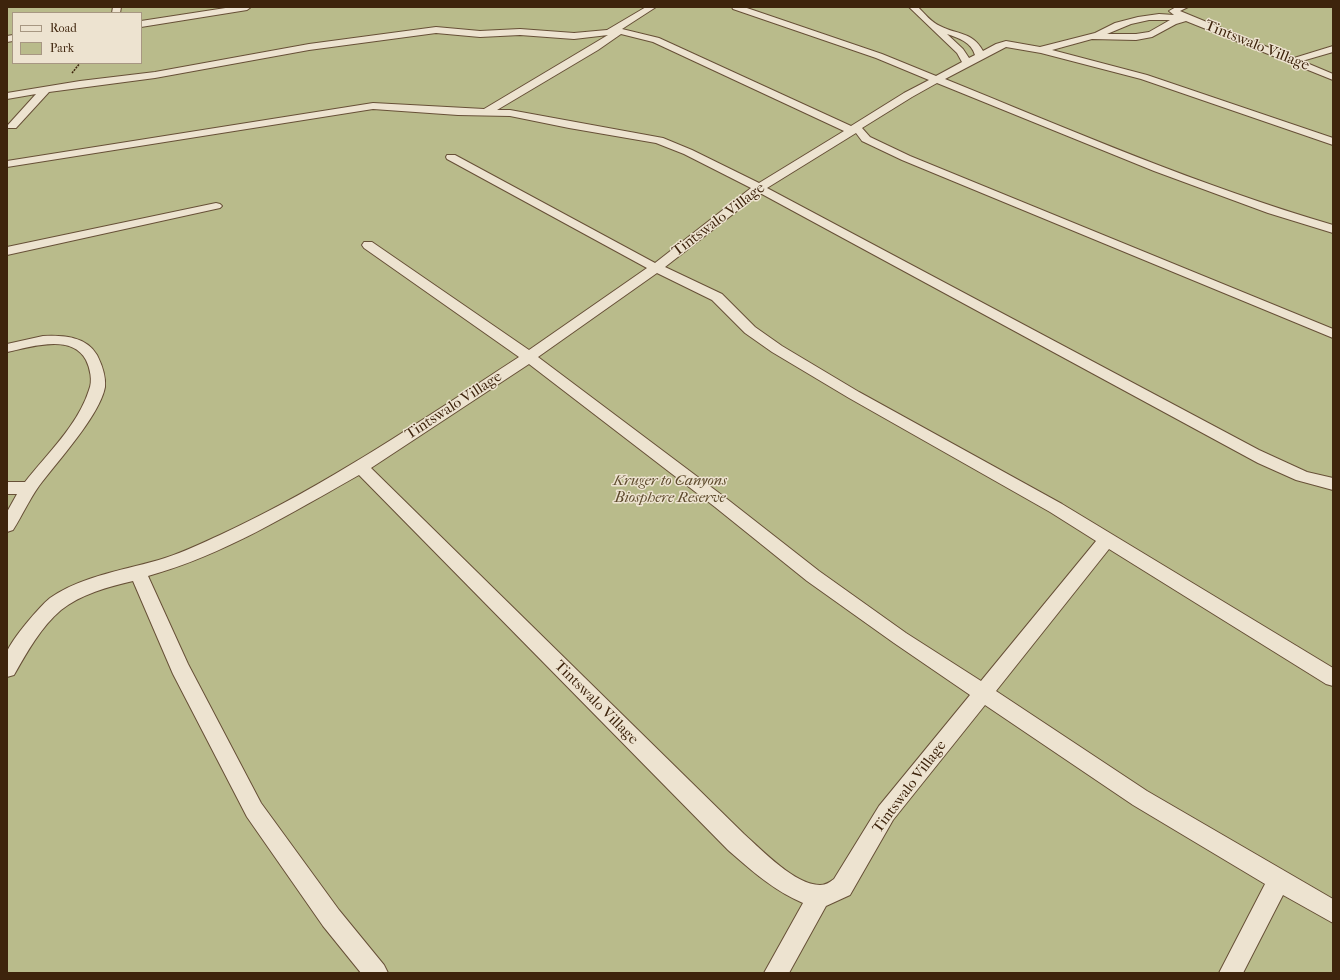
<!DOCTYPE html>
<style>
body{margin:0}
#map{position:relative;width:1340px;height:980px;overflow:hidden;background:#e3d4b7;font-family:"IM FELL French Canon",serif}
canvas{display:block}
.frame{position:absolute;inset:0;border:8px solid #3e240c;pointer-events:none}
.legend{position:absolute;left:12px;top:12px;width:130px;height:52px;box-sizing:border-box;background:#ede3d0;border:1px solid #a79782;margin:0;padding:5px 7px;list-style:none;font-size:12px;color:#3e240c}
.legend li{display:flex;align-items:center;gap:8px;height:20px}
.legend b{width:20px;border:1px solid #a79782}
</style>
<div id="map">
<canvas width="1340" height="980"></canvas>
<div class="frame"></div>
<ul class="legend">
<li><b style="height:5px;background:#ede3d0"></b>Road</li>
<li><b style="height:11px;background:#b9bb8b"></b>Park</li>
</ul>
</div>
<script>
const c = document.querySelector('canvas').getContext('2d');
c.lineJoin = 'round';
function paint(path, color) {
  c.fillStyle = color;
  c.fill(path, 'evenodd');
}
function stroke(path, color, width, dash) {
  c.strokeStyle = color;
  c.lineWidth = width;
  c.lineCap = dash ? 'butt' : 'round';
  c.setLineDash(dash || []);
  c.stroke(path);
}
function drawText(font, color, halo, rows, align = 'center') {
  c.font = font + ' "IM FELL French Canon",serif';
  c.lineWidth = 3;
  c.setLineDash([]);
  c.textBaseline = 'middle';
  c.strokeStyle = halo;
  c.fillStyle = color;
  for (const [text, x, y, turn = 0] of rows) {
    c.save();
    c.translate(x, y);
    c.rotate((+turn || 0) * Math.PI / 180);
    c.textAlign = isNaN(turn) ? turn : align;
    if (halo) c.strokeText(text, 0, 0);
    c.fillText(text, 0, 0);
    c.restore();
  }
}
paint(new Path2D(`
 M7 7H1333V973H7ZM13 13H141V63H13Z`), '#b9bb8b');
const minor = new Path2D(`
 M113 7H121L120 13H112Z
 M232 7H251L247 10 141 27V21Z
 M646 7H656L622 29 659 38 851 126 904 93 929 80 876 58 733 9 732 7H744L882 54 936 76 962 62 957 53 909 7H918C924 13 932 23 940 26 957 35 972 31 983 51L996 44 1006 41 1040 47 1095 33 1115 23 1138 17 1159 14 1174 15 1169 11 1176 7H1188L1180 11 1294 58 1333 46V52L1302 61 1333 74V80L1186 21 1176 24 1152 37 1136 40 1092 39 1052 50 1147 75 1333 138V145L1141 79 1041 53 1006 47 945 79C1073 131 1200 186 1333 225V233L1268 213 1154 171 937 83 912 97 862 128 870 137 910 156 1333 329V338L902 160 862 141 856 133 767 188 1259 450 1307 472 1333 478V490L1296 480 1258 463 760 193 665 267 722 294 755 327 782 346 859 392 1062 504 1333 668V686L1326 684 1109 549 996 691 1147 791 1333 899V923L1283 895 1243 973H1219L1265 884 1133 805 985 705 893 820 850 895 826 906 789 973H764L803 903C774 891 751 870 728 850L359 475C291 513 224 555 148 576L188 664 261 803 339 910 384 965 388 973H361L323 926 247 817 173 674 133 581C108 587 81 594 61 610 41 627 27 652 14 675L7 677C7 670 5 659 7 652 12 639 39 607 50 598 83 575 127 570 165 558 184 552 202 543 220 535 326 486 422 420 519 357L364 248 362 245 364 242H372L529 350 647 268 447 159 446 157 447 155H455L655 263 751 188 684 154 656 143 569 128 510 116 458 115 373 109 7 167V161L373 103 484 109 608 35 574 39 520 35 480 37 436 33 309 50 155 78 49 92 16 128H8L7 126 36 94 7 99V93L80 81 155 72 309 44 436 27 480 31 520 29 574 33 607 30ZM1149 20H1170L1149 32 1136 34H1107L1131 24ZM621 34 653 42 844 131 759 183 692 150 663 138 510 110H497L598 50ZM947 34C959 38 971 42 975 55L969 58 963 49ZM657 273 712 300 745 333 772 352 849 398 1050 512 1096 541 981 681 906 633 819 571 727 499 538 357ZM529 364 715 507 807 581 894 643 970 695 879 806 834 879C830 882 826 885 820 885 795 885 762 850 744 834L371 468Z
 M13 35V41L7 42V36Z
 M216 203 220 204 222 206 220 208 7 255V247Z
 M43 336C62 335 86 336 97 355 102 365 106 376 105 387 100 415 57 462 39 486 29 500 22 516 13 530L7 532V512L17 494H7V482H25C47 454 78 425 89 390 93 381 90 368 86 360 72 333 30 347 7 352V344Z`);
stroke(minor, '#675037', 2);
stroke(new Path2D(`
 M72 73 80 63`), '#3e240c', 1.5, [2, 1]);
paint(minor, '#ede3d0');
drawText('15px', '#3e240c', '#ede3d0', [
 ["Tintswalo Village",1257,46,22],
 ["Tintswalo Village",719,220,-37],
 ["Tintswalo Village",454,406,-33],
 ["Tintswalo Village",596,703,45],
 ["Tintswalo Village",910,787,-53]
]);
drawText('italic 15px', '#5d4a2c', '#ede3d0', [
 ["Kruger to Canyons",670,481],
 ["Biosphere Reserve",670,498]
]);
</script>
